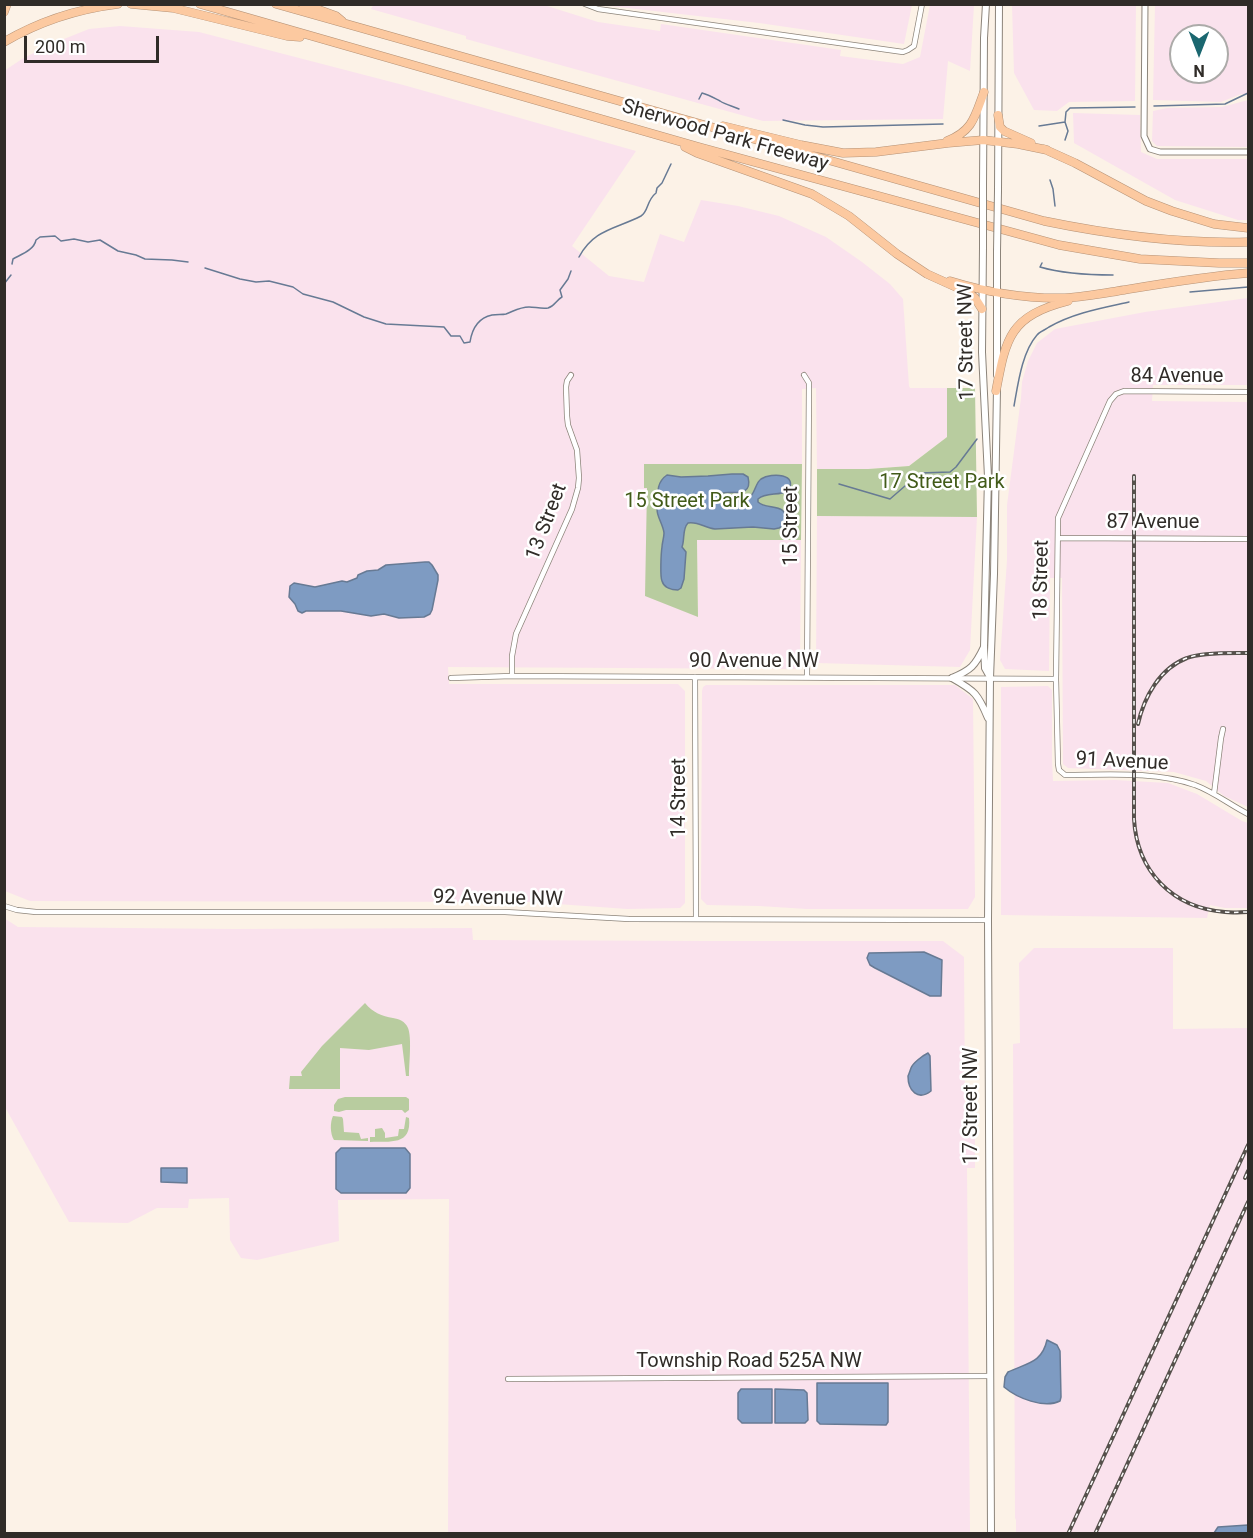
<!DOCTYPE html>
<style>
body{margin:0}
#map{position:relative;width:1253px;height:1538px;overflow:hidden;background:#fcf2e7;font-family:Roboto,sans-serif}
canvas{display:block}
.frame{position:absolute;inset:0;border:6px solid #302c28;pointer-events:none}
.north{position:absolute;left:1169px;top:24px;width:60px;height:60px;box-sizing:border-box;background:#fff;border:2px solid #acaba9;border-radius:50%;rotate:180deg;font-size:16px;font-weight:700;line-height:24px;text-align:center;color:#302c28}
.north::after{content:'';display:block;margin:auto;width:21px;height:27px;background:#1b6770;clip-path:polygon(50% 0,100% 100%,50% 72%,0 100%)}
.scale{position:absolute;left:24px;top:36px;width:135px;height:27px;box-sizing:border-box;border:3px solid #302c28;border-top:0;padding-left:8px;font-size:18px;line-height:21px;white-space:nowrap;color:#302c28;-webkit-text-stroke:4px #fff;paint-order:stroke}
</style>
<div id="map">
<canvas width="1253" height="1538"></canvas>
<div class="frame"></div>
<div class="north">N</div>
<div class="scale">200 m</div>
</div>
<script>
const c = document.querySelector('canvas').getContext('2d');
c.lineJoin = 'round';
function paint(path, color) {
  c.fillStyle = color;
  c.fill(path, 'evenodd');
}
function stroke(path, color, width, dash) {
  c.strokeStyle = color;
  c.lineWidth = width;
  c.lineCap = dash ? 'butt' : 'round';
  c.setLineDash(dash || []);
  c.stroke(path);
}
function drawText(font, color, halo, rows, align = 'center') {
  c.font = font + ' Roboto,sans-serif';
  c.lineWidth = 5;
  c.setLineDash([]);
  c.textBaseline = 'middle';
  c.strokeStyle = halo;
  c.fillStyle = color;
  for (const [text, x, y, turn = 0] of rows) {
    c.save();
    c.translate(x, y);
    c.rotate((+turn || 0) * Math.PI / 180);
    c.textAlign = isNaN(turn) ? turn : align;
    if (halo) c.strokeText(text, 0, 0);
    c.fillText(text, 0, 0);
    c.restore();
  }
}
paint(new Path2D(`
 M374 4 544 5 598 22 660 31 661 24 841 50 840 56 903 64 920 57 930 5H974L970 71 948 61 943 119 763 121 466 39V36L371 9Z
 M610 5V4L912 5 904 44 759 23 610 6Z
 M1012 5H1136L1135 101 1069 102 1057 111 1034 110 1014 73Z
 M1155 5H1248V94H1241L1221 102 1153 100ZM1181 36H1217V72H1181Z
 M120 26 199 32 407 86 636 151 572 246 609 276 644 282 660 234 684 242 701 200 738 206 779 216 826 237 862 262 890 284 903 299 909 386 910 388H947V437L909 466 868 469H817L816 388 802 389V464H644V488H647L698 617 697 539 801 540 800 664 796 669 448 667 449 684H678L685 691V903L680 908 627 909 530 902 30 901 5 891 4 71 22 59 49 45 89 29Z
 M1248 100V147L1157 146 1152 141 1153 111 1167 108 1222 107Z
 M1073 113 1140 115 1141 152 1157 159H1248V220H1238L1175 200 1074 143Z
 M1248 298V385H1153L1152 401 1248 402V807L1224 796 1206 781 1174 772 1068 768 1063 764 1062 578H1050L1049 671 1005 669 1000 660 1007 560V505L1021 398 1022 382 1028 361 1037 343 1055 329 1145 312Z
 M817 516 977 517 970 650 960 667 816 663Z
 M706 685H955L973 699 975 897 968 909H807L759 906 707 905 701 899 702 691 703 687Z
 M1048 686 1052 690V759L1053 781 1115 780 1168 783 1197 794 1242 821 1248 823V908H1225L1210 905 1207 918 1001 915V687Z
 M4 918 18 927 234 929 472 928 473 940 706 941H943L964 957 965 1109 975 1110V1168H967L970 1533H448L449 1199 338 1200 339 1241 257 1260 241 1258 230 1240 229 1198 189 1199 188 1208H157L128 1223 69 1222 5 1107Z
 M1034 948H1173V1029L1248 1028V1533H1016V1520L1015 1518 1013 1044 1020 1043 1019 963Z`), '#fae2ed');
paint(new Path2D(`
 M947 388H975L977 517 817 516V469H868L909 466 947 437Z
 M644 464H802L801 540H697L698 617 645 596 647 488H644Z
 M365 1003C373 1013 382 1016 393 1018 399 1019 405 1021 408 1028 412 1038 409 1064 409 1076H406L402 1044 369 1050 340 1048V1089H289L290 1076H302L301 1072 322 1046Z
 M345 1097H406L409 1099V1110L405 1113 402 1110H346L339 1112 334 1111V1105L338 1099Z
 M333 1116 342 1117 343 1119 344 1132 359 1133 361 1139 368 1138V1141L334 1140C330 1134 330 1122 333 1116Z
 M406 1117 409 1118C412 1146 390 1141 370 1142V1137H375V1129L382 1128 385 1133V1138L398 1136 399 1129H404Z`), '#b8cc9f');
const water = new Path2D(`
 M732 474H743L748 477C753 498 733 491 721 493L722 497C728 501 737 502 744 500 756 497 754 484 761 479 772 472 799 474 788 491 778 496 766 492 758 499V502C767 511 789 501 786 524L779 528 774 529 753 527 715 529C705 528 698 521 688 523 682 529 685 539 682 547L686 552 684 579 681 588 678 590C672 590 664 588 662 581 660 577 661 553 662 547 662 543 664 538 664 533 663 522 652 512 660 501 656 492 658 481 667 475L681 477 708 476Z
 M425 562H429L432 565 438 575V580L432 610 430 614 424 617 399 618 384 614 371 616 341 611H306L302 613 298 611 295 604 289 597 290 586 294 583 315 587 342 581 347 582 357 578 358 575 367 571 378 570 386 565Z
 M924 952 942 960 941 996H930L875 968 870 965 867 958 869 953Z
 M928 1053 930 1056 931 1091C918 1101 908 1091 908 1076 909 1074 910 1071 911 1068 913 1063 922 1056 928 1053Z
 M341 1148H405L410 1154V1188L406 1193H341L336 1189V1153Z
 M161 1168H187V1183L161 1182Z
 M1047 1340 1057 1345 1060 1351 1061 1397 1060 1401C1044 1409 1017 1398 1004 1387L1005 1377 1008 1372C1027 1363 1042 1363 1047 1340Z
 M817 1383H888V1422L886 1425 820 1424 817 1421Z
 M741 1389H772V1423H742L738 1419V1393Z
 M775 1389 804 1390 807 1393 808 1420 805 1423H775Z
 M1248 1525V1533H1214L1218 1527Z`);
paint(water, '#7e9bc2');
stroke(water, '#677a94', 1.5);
stroke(new Path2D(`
 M699 99 702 93C709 95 714 98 720 101 726 105 733 106 739 109
 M1154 106 1225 104 1248 93
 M783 120 805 125 823 127 943 124
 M1065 122 1068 131 1065 140
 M1039 126 1065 122 1066 112 1070 108 1135 107
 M1050 180 1053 189 1055 206
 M579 257C594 229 616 229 641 216 649 211 646 201 656 193L657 188 662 183 671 164
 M1042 263 1040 267C1064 274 1089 275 1113 275
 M12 264 13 259C22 254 34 250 36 240L40 237 55 236 61 241 74 239 88 242 100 240 118 251 136 255 145 259 172 260 188 262
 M205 268 240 279 256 282 269 281 293 287 303 294 333 302 364 317 386 324 444 327 451 336H460L464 343 470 342C472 329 478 318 492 315 497 314 502 315 506 314 514 311 520 307 529 307 535 307 541 309 548 308 555 306 556 300 562 297L560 290 568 279 571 271
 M4 284 11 275
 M1190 292 1248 287
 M1014 406C1018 384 1022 352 1037 335 1039 332 1045 330 1049 327 1073 313 1102 308 1129 302
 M839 484 890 499 920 473 950 472 956 467 977 439`), '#677a94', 1.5);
const minor = new Path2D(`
 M585 4 598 9 903 52 908 50 914 46 922 4
 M804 375 809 383 807 677
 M1248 392 1124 391 1116 394 1110 401 1058 518 1056 679 1058 764 1059 770 1065 775C1108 775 1153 771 1195 785 1214 792 1230 805 1248 814
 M1058 538 1248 539
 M512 676V656L516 634 572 509 578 488 579 478 577 450 568 425 567 416 566 387 567 381 571 375
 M695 677 696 919
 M451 678 512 676 1056 679
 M1214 794 1221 738 1223 729
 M4 906 17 910 36 912H505L629 919 988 920
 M508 1379 990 1376`);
const tertiary = new Path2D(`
 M1145 4 1144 136 1150 149 1160 152H1248`);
const secondary = new Path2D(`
 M983 185 984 38 986 4
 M998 191 999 4
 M983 247 982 352 988 477 984 647 985 668 990 677
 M997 375V251
 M952 678C975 691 978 694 988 718
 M952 678C971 670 975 666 984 647
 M991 1534 988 920 990 678 994 574 997 388`);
const motorway = new Path2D(`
 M131 4 173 8 287 36 300 37
 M200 4 699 147 1059 245 1140 259 1219 263H1248
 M276 4 1044 221C1112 235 1179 244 1248 242
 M303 4 336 16 342 21
 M4 12 7 4
 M4 42C40 21 77 9 118 4
 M998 115 1000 127 1004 131 1031 143
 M723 126 801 145 843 153 876 152 948 143 983 140 1018 144 1047 150
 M947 141C973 131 975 116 984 92
 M685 147 697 153 812 194 849 216 897 254 927 274 969 293 975 298 982 309
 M1044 149 1075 163 1146 201 1172 211 1214 224 1248 228
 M950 281C986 292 1027 299 1065 298 1085 297 1105 293 1124 290 1166 283 1207 276 1248 273
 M996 391C1006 337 1010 316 1068 301`);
stroke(minor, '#8c847a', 6);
stroke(tertiary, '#8c847a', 7);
stroke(secondary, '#8c847a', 8);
stroke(motorway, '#b59276', 9);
stroke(minor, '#fff', 4.5);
stroke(tertiary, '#fff', 5);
stroke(secondary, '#fff', 6);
stroke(motorway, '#fcc9a0', 8);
const rail = new Path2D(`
 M1134 476V819C1137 872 1173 908 1225 912 1233 913 1241 912 1248 912
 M1138 724C1144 697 1160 668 1187 658 1202 652 1232 653 1248 653
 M1245 1178 1248 1171
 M1068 1534 1248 1145
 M1095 1534 1248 1202`);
stroke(rail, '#56514c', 4);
stroke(rail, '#fff', 1.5, [4.5]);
const secondaryBridge = new Path2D(`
 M983 247V185
 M997 251 998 191`);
stroke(secondaryBridge, '#8c847a', 8, []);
stroke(secondaryBridge, '#fff', 6);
drawText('20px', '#302c28', '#fff', [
 ["Sherwood Park Freeway",725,136,16],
 ["17 Street NW",967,342,-91],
 ["84 Avenue",1177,377],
 ["13 Street",547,522,-69],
 ["87 Avenue",1153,523],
 ["15 Street",792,526,-90],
 ["18 Street",1042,580,-89],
 ["90 Avenue NW",754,662],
 ["91 Avenue",1122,762,3],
 ["14 Street",680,798,-90],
 ["92 Avenue NW",498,899,1],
 ["17 Street NW",972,1106,-90],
 ["Township Road 525A NW",749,1362]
]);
drawText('20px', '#425b19', '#fff', [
 ["17 Street Park",942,483],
 ["15 Street Park",687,502]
]);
</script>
